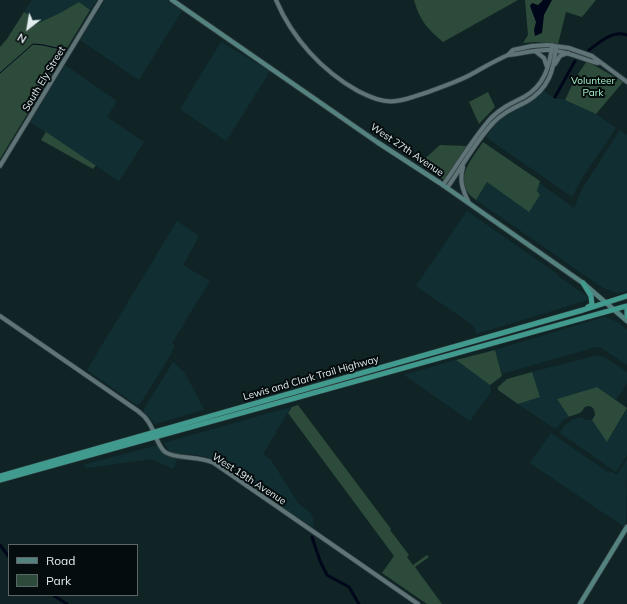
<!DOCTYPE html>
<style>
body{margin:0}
#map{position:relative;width:627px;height:604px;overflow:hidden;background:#102426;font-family:Mulish,sans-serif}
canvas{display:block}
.legend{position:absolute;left:8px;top:544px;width:130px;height:52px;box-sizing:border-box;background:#050c0d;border:1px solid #5d6667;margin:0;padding:5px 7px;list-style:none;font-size:12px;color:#e1edef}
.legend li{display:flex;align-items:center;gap:8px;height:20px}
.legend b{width:20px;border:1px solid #5d6667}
.north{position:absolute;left:8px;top:8px;width:40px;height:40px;-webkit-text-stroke:3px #050c0d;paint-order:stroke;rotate:211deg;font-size:11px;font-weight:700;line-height:16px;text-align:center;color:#e1edef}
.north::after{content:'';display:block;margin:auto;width:14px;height:18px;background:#e1edef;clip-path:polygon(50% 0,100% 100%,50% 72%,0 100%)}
</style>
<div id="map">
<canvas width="627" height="604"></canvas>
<ul class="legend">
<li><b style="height:5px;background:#53827f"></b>Road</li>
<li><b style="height:11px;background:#2d4b3a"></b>Park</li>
</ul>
<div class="north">N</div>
</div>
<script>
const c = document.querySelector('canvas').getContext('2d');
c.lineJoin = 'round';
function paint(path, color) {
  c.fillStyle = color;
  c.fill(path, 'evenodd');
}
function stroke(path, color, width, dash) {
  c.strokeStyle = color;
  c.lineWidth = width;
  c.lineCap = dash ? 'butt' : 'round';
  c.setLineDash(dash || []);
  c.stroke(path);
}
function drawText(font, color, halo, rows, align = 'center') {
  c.font = font + ' Mulish,sans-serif';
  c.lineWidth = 4;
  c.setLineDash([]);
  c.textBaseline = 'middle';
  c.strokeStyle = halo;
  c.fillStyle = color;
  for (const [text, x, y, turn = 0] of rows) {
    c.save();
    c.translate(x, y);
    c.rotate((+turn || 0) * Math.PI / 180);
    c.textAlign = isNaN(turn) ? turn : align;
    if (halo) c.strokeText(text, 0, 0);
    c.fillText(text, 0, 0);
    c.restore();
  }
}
paint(new Path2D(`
 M32 0H97L90 10 79 2 60 13 29 27 27 23 31 17 24 12Z
 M105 0H166L182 11 139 80 80 40Z
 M221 42 270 71 226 141 180 109Z
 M65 65 117 101 107 117 144 142 119 181 30 122Z
 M544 91 553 98 565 100 596 114 616 128 582 178 572 197 486 137 498 121 509 113 534 100Z
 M620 130 627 135V291L617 293 603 288 476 200 487 182 537 191 539 183 574 208 582 189Z
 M467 211 557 274 558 276 588 297V300L476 334 474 326 416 286Z
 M177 221 199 236 183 265 210 281 172 343 175 346 168 359 140 404 137 405 87 370Z
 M604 317 618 322 627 330V365L600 347 592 348 502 374 495 350Z
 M594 356H601L607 359 627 372V383L616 400 597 387 557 399 569 417 563 420 558 427 554 428 518 404 540 397 532 372Z
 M456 360 490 385 491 392 470 421 404 375Z
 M173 362 185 373 204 410 155 424 143 411Z
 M291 407 263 454 271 460 298 503 310 513 313 518 314 525 312 527 214 461 207 457 196 455 175 453 169 451 164 443Z
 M627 409V455L616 472 560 433 564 426 572 420 582 417 585 420H592L608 441Z
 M551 433 609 473 610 471 617 475 627 459 626 528 530 463Z
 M158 445 162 452 167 457 177 460 173 469 152 459 87 468 83 465Z`), '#112f32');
paint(new Path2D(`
 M414 0H518L443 42C427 28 420 21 414 0Z
 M525 0H596L582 17 566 12 558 44 535 42 523 43 528 35Z
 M79 2 90 10 0 159V47L7 39 24 12 32 17 27 23 30 27 60 13Z
 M587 61 623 82 596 114 565 100 576 77Z
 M488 92 495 107 479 124 469 102Z
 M46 132 95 165H96L93 169 41 140Z
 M483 142 540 181 537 191 540 195 529 212 487 182 476 200C450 182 471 161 483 142Z
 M440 145 467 146 444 180 419 164Z
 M495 350 502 376 490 385 456 360Z
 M532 372 540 397 518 404 498 390V387L507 379Z
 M597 387 627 408 607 442 592 420 595 415C595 409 591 404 585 407 583 408 583 411 581 412 579 414 572 415 569 417L557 399Z
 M298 405 391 529 390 530 409 555 407 557 413 565 427 555 429 557 415 567 442 604H427L382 573 394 556 288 413 292 407Z`), '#2d4b3a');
paint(new Path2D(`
 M543 0H552L544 15 542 33 535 36 534 30 536 22 530 6 532 3 538 5Z`), '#00071a');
stroke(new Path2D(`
 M0 73 33 44 43 45 61 49`), '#00071a', 1);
stroke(new Path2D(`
 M589 50C600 42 612 30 627 35
 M555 97 575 61
 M312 537 320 561 327 575 349 587 359 604
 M0 545 9 557
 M53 595 67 604`), '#00071a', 3);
const tertiary = new Path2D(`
 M276 0C292 38 322 71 358 91 370 97 383 103 396 101 406 100 416 96 425 93 439 88 454 83 468 76 481 69 494 61 508 55L513 50 532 46 547 45 569 48 592 56 627 82
 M535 51 544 58 547 67
 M508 55C522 54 535 49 549 50 567 51 582 59 598 63
 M555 64 560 56 568 53
 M0 166 101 0
 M463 167C459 181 463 191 469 203
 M443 185C459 163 473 138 491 118 501 108 512 103 524 97 544 86 550 66 552 45
 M447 188C462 167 475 142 493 123 502 113 514 108 526 102 549 89 554 70 556 46
 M0 316 138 411C141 414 145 416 147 420 154 428 157 446 165 452 174 459 200 456 214 463L418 604`);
const secondary = new Path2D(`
 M172 0 377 142 440 183 583 283 627 321
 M580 604 627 527`);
const trunk = new Path2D(`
 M583 283 591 296 592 305 588 307
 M627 310V316
 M0 476 583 310 627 296
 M0 480 627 306`);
stroke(tertiary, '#323e40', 5.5);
stroke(secondary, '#323e40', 6);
stroke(trunk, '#323e40', 6);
stroke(tertiary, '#5e7476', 4);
stroke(secondary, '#53827f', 4.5);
stroke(trunk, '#409a8d', 5);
drawText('10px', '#e1edef', '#050c0d', [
 ["South Ely Street",44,79,-59],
 ["West 27th Avenue",407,150,34],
 ["Lewis and Clark Trail Highway",311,378,-16],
 ["West 19th Avenue",249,479,33]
]);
drawText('10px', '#aaf5ca', '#050c0d', [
 ["Volunteer",593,81],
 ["Park",593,93]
]);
</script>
